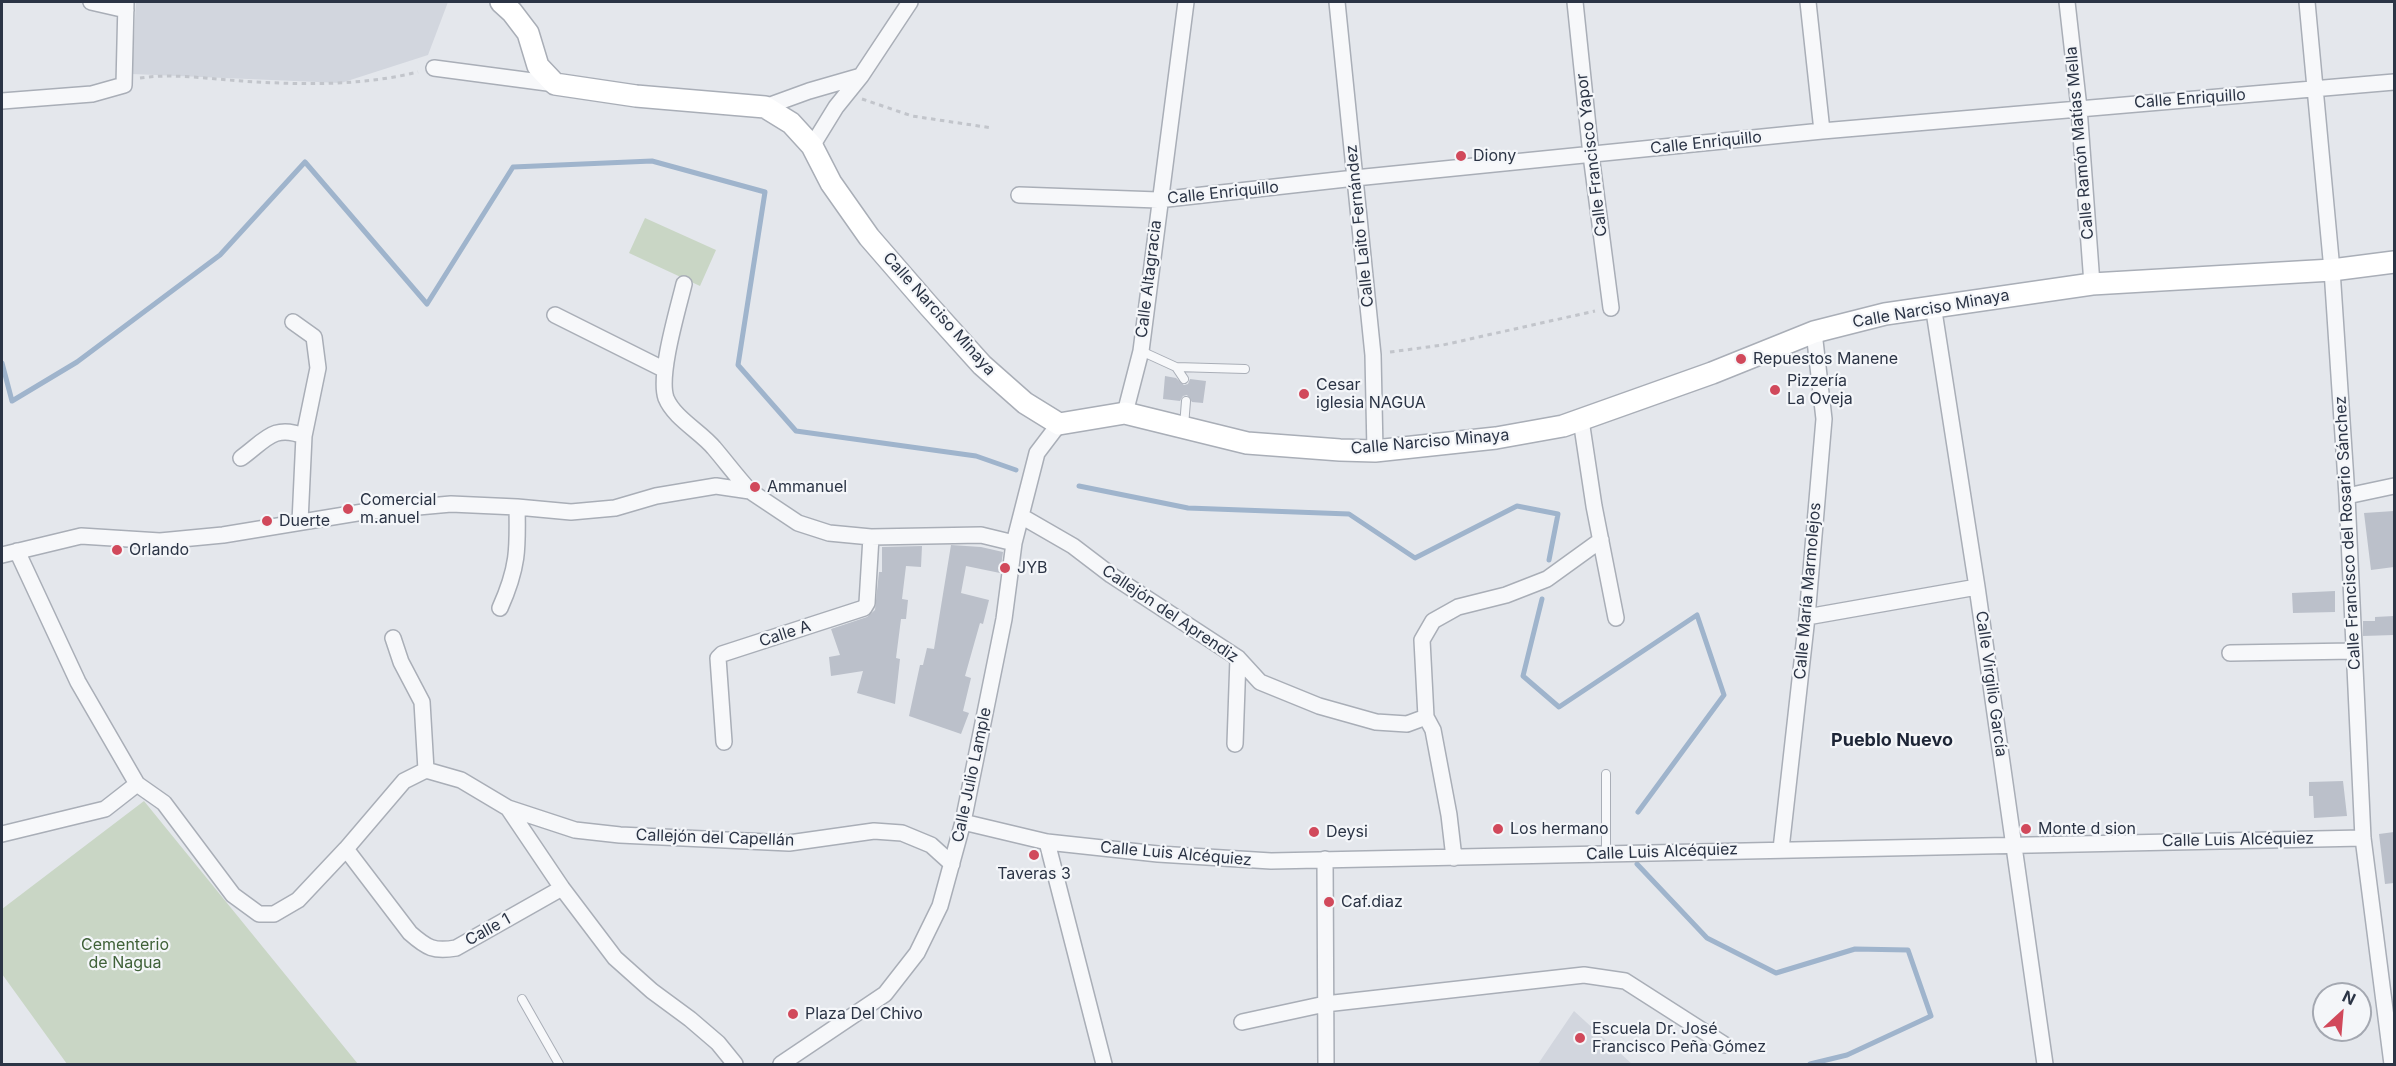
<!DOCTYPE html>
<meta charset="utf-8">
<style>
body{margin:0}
#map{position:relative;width:2396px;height:1066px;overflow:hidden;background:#e4e7ec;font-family:Inter,sans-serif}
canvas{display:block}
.frame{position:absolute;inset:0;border:3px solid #2b3445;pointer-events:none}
.north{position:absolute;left:2312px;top:982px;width:60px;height:60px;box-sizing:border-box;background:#f4f6f9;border:2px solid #a4a8b1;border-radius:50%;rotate:26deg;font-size:16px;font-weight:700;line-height:24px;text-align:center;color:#2b3445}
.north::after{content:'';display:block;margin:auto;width:21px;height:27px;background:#d1495b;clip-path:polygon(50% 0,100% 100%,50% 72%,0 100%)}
</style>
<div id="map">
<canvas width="2396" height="1066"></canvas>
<div class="frame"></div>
<div class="north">N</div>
</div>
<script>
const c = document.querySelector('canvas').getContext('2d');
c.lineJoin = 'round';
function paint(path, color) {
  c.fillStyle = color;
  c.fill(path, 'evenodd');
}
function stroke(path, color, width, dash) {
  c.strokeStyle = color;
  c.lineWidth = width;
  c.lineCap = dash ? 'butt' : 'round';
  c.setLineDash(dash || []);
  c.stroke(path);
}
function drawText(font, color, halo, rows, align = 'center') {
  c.font = font + ' Inter,sans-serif';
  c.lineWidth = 4.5;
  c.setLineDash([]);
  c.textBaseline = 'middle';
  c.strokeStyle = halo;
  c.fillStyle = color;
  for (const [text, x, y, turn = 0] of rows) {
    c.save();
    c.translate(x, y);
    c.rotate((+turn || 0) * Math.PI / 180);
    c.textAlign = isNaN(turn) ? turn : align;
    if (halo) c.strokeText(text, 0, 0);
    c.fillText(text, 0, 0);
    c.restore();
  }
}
paint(new Path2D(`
 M136 2H448L428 55 341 83 132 74Z
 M1574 1011 1632 1064H1538Z`), '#d2d6de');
paint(new Path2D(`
 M645 218 716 250 700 286 629 253Z
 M144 801 358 1064H67L2 974V909Z`), '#c9d6c5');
stroke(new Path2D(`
 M2 363 12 401 77 362 220 255 305 162 427 304 513 167 652 161 765 192 738 365 796 431 976 456 1016 470
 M1079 486 1188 508 1349 514 1415 558 1517 506 1558 514 1549 560
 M1542 599 1523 676 1559 707 1697 615 1724 695 1638 812
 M1637 864 1707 938 1776 973 1855 949 1908 950 1931 1016 1847 1055 1810 1064`), '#9fb4cc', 5);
paint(new Path2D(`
 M1165 376 1176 378 1184 385 1188 384 1190 379 1206 381 1203 403 1192 402 1187 395 1183 396 1180 401 1163 399Z
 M2394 511V567L2371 570 2364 513Z
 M951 545 981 547 1003 552 1000 573 966 566 961 593 989 600 983 624 980 623 965 676 971 678 963 711 969 713 961 734 909 716 920 665H923L927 648 934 649Z
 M922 546 921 567 906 566 902 599 908 600 906 619H901L896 658 900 659 895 704 857 693 863 671 831 676 829 657 840 655 831 629 867 617 875 610 879 572H882V547Z
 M2335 591V612L2293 613 2292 593Z
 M2394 616V635L2363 636V621H2375V617Z
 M2343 781 2347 816 2314 818 2313 796H2309V782Z
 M2394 832V883L2385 884 2379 834Z`), '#bbc0ca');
const lane = new Path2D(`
 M1141 351 1176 367 1184 379
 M1176 367 1245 369
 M1184 426 1186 401
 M1606 774V854
 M522 999 559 1064`);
const street = new Path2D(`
 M91 2 126 10
 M1337 2 1373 355 1375 451
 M1575 2 1591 155 1611 308
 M1808 2 1822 131
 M2067 2 2079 108 2092 284
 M2307 2 2332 270 2347 496 2363 838 2392 1064
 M434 68 555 84
 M2 101 92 94 124 85 126 2
 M765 107 809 91 861 76
 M812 146 836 107 861 76 910 2
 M1019 195 1158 200 1355 178 1822 131 2394 82
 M684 284C678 309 658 375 666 398 674 418 701 432 714 448 726 462 737 477 750 491
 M1933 305 1977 587 2045 1064
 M555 315 665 370
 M293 322 314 337 318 368 304 436 300 522
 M1125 413 1141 351 1186 2
 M1581 420 1594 506 1616 618
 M241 458C266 440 273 424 304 436
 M2347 496 2394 486
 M1021 516 1073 546 1111 575 1238 658 1260 682 1319 706 1376 722 1407 724 1426 717
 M17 551 78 682 137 784 164 803 233 895 259 914H274L298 900 346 849 404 781 426 770 461 780 508 808 562 888 615 958 652 991 690 1019 718 1043 735 1064
 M2 555 81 536 160 541 223 535 363 512 451 504 517 507 571 512 615 508 656 496 716 486 750 491 798 523 829 533 871 537 981 535 1014 543
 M500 608C518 568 518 549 517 507
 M1807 617 1977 587
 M393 638 401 662 422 702 426 770
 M2230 653 2354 651
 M724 742 718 658 722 654 864 608 867 603 871 537
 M1235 744 1238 658
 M508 808 575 830 620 835 789 843 874 831 902 833 931 845 952 864
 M963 822 1047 842 1158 854 1271 861 2363 838
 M2 834 105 809 137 784
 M1047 842 1104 1064
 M346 849 410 933C427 948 434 952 456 948L562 888
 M1781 849 1807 617 1824 419 1814 332
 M1454 858 1449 815 1433 730 1426 717 1422 640 1433 621 1458 607 1506 595 1547 579 1601 540
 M1325 859 1326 1064
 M1242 1022 1325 1004 1584 975 1625 981 1725 1045
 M781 1064 885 994 917 953 940 906 963 822 1004 619 1014 543 1037 453 1059 424`);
const secondary = new Path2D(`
 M501 2 512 12 528 33 538 66 555 84 636 96 765 107 791 123 812 146 831 183 869 237 928 305 982 365 1025 403 1059 424 1125 413 1247 443 1340 450 1375 451 1496 438 1563 426 1712 373 1814 332 1885 314 2092 284 2332 270 2394 262`);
stroke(lane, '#a9aeb7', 10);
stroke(street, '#a9aeb7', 18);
stroke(secondary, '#a9aeb7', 24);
stroke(new Path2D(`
 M140 78C174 73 209 79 242 81 300 85 361 86 418 72
 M862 99 912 116 992 128
 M1390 352 1443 345 1595 311`), '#c2c5cb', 3, [4.5, 4.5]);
stroke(lane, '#f7f8fa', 8);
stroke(street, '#f7f8fa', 15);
stroke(secondary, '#fff', 21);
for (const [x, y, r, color] of [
 [1461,156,6,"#d1495b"],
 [1741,359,6,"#d1495b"],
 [1775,390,6,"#d1495b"],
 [1304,394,6,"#d1495b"],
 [755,487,6,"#d1495b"],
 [348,509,6,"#d1495b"],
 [267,521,6,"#d1495b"],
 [117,550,6,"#d1495b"],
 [1005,568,6,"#d1495b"],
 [1498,829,6,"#d1495b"],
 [2026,829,6,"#d1495b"],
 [1314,832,6,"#d1495b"],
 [1034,855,6,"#d1495b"],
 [1329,902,6,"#d1495b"],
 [793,1014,6,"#d1495b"],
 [1580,1038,6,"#d1495b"]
]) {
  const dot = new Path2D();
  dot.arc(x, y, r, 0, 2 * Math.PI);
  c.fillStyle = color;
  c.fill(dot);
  stroke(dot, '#f4f6f9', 2);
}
drawText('16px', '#2b3445', '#f4f6f9', [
 ["Calle Enriquillo",2190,99,-4],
 ["Calle Enriquillo",1706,143,-6],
 ["Calle Ramón Matías Mella",2080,143,-95],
 ["Calle Francisco Yapor",1592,155,-97],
 ["Calle Enriquillo",1223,193,-6],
 ["Calle Laito Fernández",1360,226,-96],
 ["Calle Altagracia",1149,279,-83],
 ["Calle Narciso Minaya",1931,309,-10],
 ["Calle Narciso Minaya",939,314,48],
 ["Calle Narciso Minaya",1430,442,-5],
 ["Calle Francisco del Rosario Sánchez",2348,533,-93],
 ["Calle María Marmolejos",1808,591,-85],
 ["Callejón del Aprendiz",1170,614,34],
 ["Calle A",785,634,-18],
 ["Calle Virgilio García",1991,684,82],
 ["Calle Julio Lample",972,775,-78],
 ["Callejón del Capellán",715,838,2],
 ["Calle Luis Alcéquiez",2238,840,-1],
 ["Calle Luis Alcéquiez",1662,852,-2],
 ["Calle Luis Alcéquiez",1176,854,5],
 ["Calle 1",488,930,-29]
]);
drawText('16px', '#2b3445', '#f4f6f9', [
 ["Diony",1473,156],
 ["Repuestos Manene",1753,359],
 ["Pizzería",1787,381],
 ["La Oveja",1787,399],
 ["Cesar",1316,385],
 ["iglesia NAGUA",1316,403],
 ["Ammanuel",767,487],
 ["Comercial",360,500],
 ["m.anuel",360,518],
 ["Duerte",279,521],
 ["Orlando",129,550],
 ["JYB",1017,568],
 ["Los hermano",1510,829],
 ["Monte d sion",2038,829],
 ["Deysi",1326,832],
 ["Taveras 3",1034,874,"center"],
 ["Caf.diaz",1341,902],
 ["Plaza Del Chivo",805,1014],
 ["Escuela Dr. José",1592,1029],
 ["Francisco Peña Gómez",1592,1047]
], 'left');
drawText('16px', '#3f6138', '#f4f6f9', [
 ["Cementerio",125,945],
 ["de Nagua",125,963]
]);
drawText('bold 18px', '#1d2536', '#f4f6f9', [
 ["Pueblo Nuevo",1892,741]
]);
</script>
